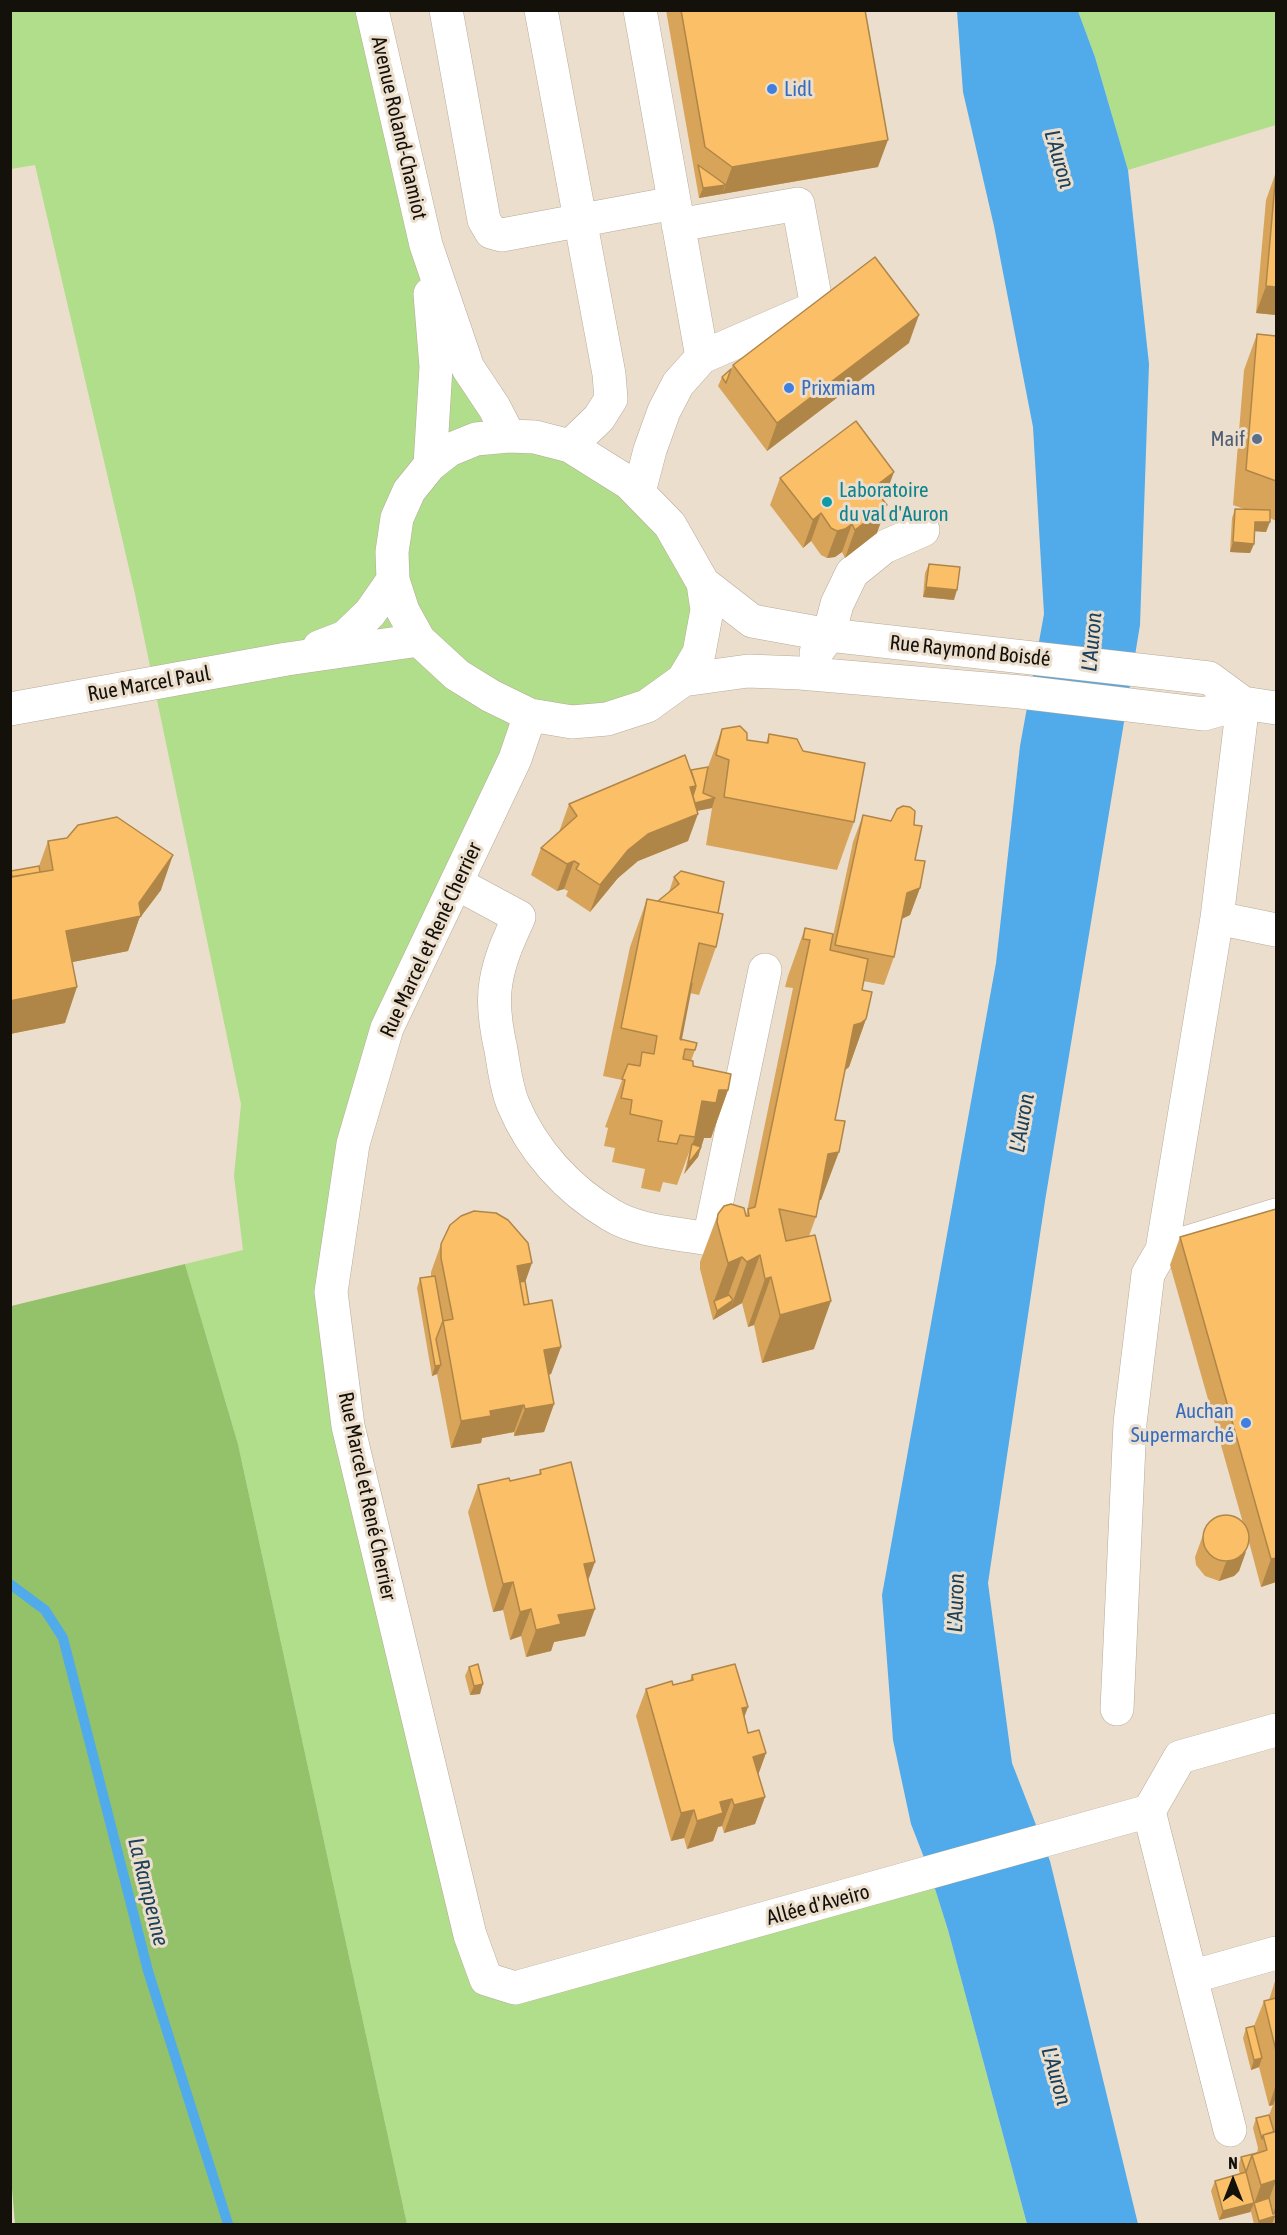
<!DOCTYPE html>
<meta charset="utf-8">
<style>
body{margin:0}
#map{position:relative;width:1287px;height:2235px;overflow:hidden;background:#ecdecd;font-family:"Asap Condensed",sans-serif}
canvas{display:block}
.frame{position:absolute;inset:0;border:12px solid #14100a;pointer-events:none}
.north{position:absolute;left:1203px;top:2151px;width:60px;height:60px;-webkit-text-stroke:4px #ecdecd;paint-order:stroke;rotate:0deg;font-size:16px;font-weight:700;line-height:24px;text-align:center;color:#14100a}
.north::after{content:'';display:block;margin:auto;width:21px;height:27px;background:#14100a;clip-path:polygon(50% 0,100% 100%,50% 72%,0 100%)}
</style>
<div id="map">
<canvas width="1287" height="2235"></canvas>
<div class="frame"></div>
<div class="north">N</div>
</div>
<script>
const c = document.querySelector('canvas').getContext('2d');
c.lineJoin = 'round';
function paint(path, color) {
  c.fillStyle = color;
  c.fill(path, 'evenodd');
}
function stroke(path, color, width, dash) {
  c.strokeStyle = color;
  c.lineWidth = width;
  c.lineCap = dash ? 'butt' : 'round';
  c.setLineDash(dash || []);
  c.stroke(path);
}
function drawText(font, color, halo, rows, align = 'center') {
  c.font = font + ' "Asap Condensed",sans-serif';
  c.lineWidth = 6;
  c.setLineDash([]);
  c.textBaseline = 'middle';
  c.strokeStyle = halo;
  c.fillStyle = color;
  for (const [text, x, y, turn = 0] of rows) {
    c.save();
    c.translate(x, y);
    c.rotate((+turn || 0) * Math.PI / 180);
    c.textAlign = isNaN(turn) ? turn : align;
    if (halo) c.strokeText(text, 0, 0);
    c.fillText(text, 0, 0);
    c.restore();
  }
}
paint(new Path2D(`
 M11 11H372L390 93 494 407 629 483 703 583 699 653 647 706 530 715 387 1028 331 1292 486 1979 930 1873 948 1930 1027 2224H407L238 1444 185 1264 243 1250 234 1176 241 1104 135 594 35 165 11 169Z
 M1078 11H1276V125L1128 170 1095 57Z`), '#b0de8a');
paint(new Path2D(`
 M185 1264 238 1444 407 2224H15L10 2165 11 1306Z`), '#94c26b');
paint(new Path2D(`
 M957 11H1078L1095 57 1128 170 1149 364 1140 625 1045 1201 988 1583 1012 1763 1050 1861 1138 2224H1027L948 1930 930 1873 911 1824 893 1740 882 1595 996 963 1020 746 1044 614 1033 427 994 226 963 92Z`), '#51aae9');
stroke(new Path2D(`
 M10 1584 45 1610 63 1638 148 1971 228 2224`), '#51aae9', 10);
const minor = new Path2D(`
 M372 10 426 245 468 368 494 407 509 436
 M446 10 484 220 491 232 502 235 674 203
 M541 10 609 374 611 399 599 418 570 446
 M640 10 702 357
 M430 294 436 367 430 465
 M509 436 535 437 570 446 629 483 670 525 703 583 707 610 699 653 683 680 647 706 607 719 572 722 530 715 491 696 457 675 419 640 403 611 393 580 392 552 397 518 409 491 430 465 449 450 476 439Z
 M639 492 650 450 664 411 678 384 702 357 817 307 798 204 678 225
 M703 583 752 621 829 635 1209 678 1243 703
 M319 647 345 637 370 613 393 580
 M816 653 829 635 837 604 852 573 884 547 923 530
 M683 680 748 671 800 673 1021 692 1204 714 1243 703 1276 708
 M1243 703 1217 918 1162 1250 1276 1215
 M10 709 287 659 419 640
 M530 715 515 759 387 1028 353 1144 331 1292 348 1426 470 1935 486 1979 515 1988 1149 1811 1180 1757 1276 1730
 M456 883 519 917C509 939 500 958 496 982 492 1004 496 1028 501 1050 504 1067 506 1087 513 1104 532 1150 568 1190 611 1215 639 1232 677 1233 709 1239L765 970
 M1217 918 1276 930
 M1117 1709 1130 1423 1148 1274 1162 1250
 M1149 1811 1191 1977 1276 1953
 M1191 1977 1230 2130`);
stroke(minor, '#b7aa9a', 34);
stroke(minor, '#fff', 33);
paint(new Path2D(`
 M666 10H865L878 167 699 198Z
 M1276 172V315L1256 313 1266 200Z
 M1257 334 1276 336V521L1270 518 1266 532 1255 531 1254 544 1250 553 1230 552 1232 518 1235 509H1244L1233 505 1244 370Z
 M909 343 767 451 718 386 722 377 731 369 733 365Z
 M780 478 884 499 883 500 877 533 845 558 842 552 835 557 827 558 821 555 811 541 803 548 770 505Z
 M929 564 954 600 923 597 925 573Z
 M722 729 747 740 766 743 769 734 803 751 854 822 837 870 706 845 712 808 697 811 688 841 638 861 618 878 590 912 566 896 568 891 564 889 557 891 531 875 541 848 559 832 569 804 691 770 708 767Z
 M863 815 914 825 915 860 920 888 910 915 902 919 894 957 884 985 863 981 862 990 866 1019 849 1067 845 1070 835 1120 821 1200H819L816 1217 809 1236 814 1349 762 1363 754 1325 748 1327 742 1303 713 1320 700 1269V1262L718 1214 746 1216 793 988 785 987 788 976 805 928 830 950 853 842Z
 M48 841 161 890 139 919 128 951 72 962 65 1023 10 1034V873L11 871 39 866Z
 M674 877 718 913 716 947 699 995 690 993 681 1040 695 1050 691 1061 693 1066 728 1090 711 1138H704L698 1157 684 1174 690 1150 677 1185 663 1182 660 1192 641 1188 645 1169 612 1162 615 1148 604 1146 608 1128 605 1127 622 1080 603 1076 630 947 647 899 658 901 669 892Z
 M1276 1209V1582L1261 1587 1249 1542 1239 1571 1234 1576 1219 1581 1205 1576 1196 1565 1195 1557 1207 1524 1243 1523 1170 1265 1180 1237Z
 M441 1244 525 1281 529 1304 561 1347 551 1374 549 1375 554 1404 544 1432 514 1436V1432L482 1438 481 1443 451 1448 437 1374 432 1376 417 1288 420 1278 431 1276V1272Z
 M540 1470 588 1582 585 1636 554 1642 551 1651 526 1657 521 1636 510 1640 503 1610 493 1612 468 1512 478 1485 510 1481 539 1475Z
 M469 1667 480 1694 470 1695 465 1676Z
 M692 1675 748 1707 744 1716 748 1733 766 1753 758 1774 765 1797 755 1824 724 1833 722 1826 718 1827 713 1841 687 1849 684 1838 671 1841 636 1716 646 1689 673 1685 690 1680Z
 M1276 1978V2224H1254L1251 2212 1219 2220 1211 2191 1215 2181 1240 2174 1238 2167 1241 2157 1257 2153 1258 2148 1253 2128 1256 2118 1269 2115 1273 2105 1269 2106 1259 2067 1251 2070 1243 2038 1246 2028 1254 2026 1264 2001 1269 2000Z`), '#d8a459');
paint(new Path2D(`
 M888 140 878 167 722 194 732 167Z
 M726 185 722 194 699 198 703 188Z
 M1266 286 1276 287V315L1256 313Z
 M919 315 909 343 767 451 777 423Z
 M894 472 884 499 863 516 873 488Z
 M887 505 877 533 845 558 855 530Z
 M821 513 811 541 803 548 813 520Z
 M1255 522H1270L1266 532 1252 531Z
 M852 524 842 552 835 557 827 558 837 531Z
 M1233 542 1254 544 1250 553 1230 552Z
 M926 587 957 590 954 600 923 597Z
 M696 786 686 813 690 787Z
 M715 798 712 808 686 813 690 804Z
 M698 814 688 841 638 861 618 878 590 912 600 885 628 850 648 834Z
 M173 855 161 890 139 919 128 951 53 966 66 931 139 903Z
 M574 861 564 889 557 891 567 864Z
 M920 888 910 915 897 921 907 893Z
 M77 987 65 1023 10 1034V1001Z
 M866 1019 849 1067 844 1071 854 1025Z
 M719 1090H728L711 1138H704L698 1157 684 1174 688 1164 692 1144 690 1150 695 1137 702 1101Z
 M839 1152 821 1200 810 1201 828 1154Z
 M760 1255 742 1303 730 1310 747 1262Z
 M742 1257 725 1304 714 1301 728 1263Z
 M532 1263 522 1291 517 1266Z
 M771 1277 754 1325 748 1327 765 1279Z
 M733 1300 730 1310 713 1320 717 1311Z
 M831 1301 814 1349 762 1363 780 1315Z
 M561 1347 551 1374 534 1377 544 1350Z
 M441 1365 437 1374 432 1376 435 1366Z
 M554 1404 544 1432 514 1436 525 1409Z
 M524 1405 514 1432 482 1438 481 1443 451 1448 461 1421 490 1411Z
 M1246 1552 1239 1571 1234 1576 1219 1581 1226 1562Z
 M1276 1558V1582L1261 1587 1271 1559Z
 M595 1562 585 1589 584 1564Z
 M513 1582 503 1610 493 1612 503 1584Z
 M531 1609 521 1636 510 1640 520 1612Z
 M595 1609 585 1636 554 1642 551 1651 526 1657 536 1630 558 1615Z
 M483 1684 480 1694 470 1695 474 1686Z
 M748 1707 738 1734 742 1708Z
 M766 1753 756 1781 753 1757Z
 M765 1797 755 1824 724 1833 734 1805Z
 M732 1799 722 1826 718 1827 713 1841 687 1849 697 1821 720 1802Z
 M694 1810 684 1838 671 1841 681 1813Z
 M1262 2058 1259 2067 1251 2070 1254 2060Z
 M1276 2084V2100V2097L1273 2105 1269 2106Z
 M1276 2180 1266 2208 1254 2203 1251 2212 1261 2185Z
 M1254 2203 1250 2212 1219 2220 1223 2211Z
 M1276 2205V2220L1275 2216 1272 2224H1258L1259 2221 1272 2217Z`), '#b08648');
const building = new Path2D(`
 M681 10H865L888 140 732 167 705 147Z
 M698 165 726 185 703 188Z
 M1276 172V287L1266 286Z
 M875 257 919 315 777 423 733 365Z
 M1257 334 1276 336V481L1246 470Z
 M731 369 726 383 722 377Z
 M856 421 894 472 873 488 887 505 855 530 852 524 845 529 837 531 831 528 821 513 813 520 780 478Z
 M1235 509 1270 510V522H1255L1254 544 1233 542Z
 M929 564 960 567 957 590 926 587Z
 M740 726 747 733V740L768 743 769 734 797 739 803 751 865 763 854 822 724 797 729 760 716 755 722 729Z
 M685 755 696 786 690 787 698 814 648 834 628 850 600 885 576 869 579 864 574 861 567 864 541 848 577 816 569 804Z
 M708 767 703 793 715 798 695 803 693 796 696 786 691 770Z
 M903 806 910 807 915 811 914 825 922 826 915 860 925 861 920 888 907 893 894 957 835 945 863 815 891 821 897 809Z
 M117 817 173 855 139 903 141 916 66 931 77 987 10 1001V877L53 870 48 841 67 838 78 825Z
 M39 866 40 872 12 877 11 871Z
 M681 871 724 882 718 913 658 901 679 884 674 877Z
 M647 899 723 914 716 947 699 943 680 1039 697 1043 695 1050 685 1049 683 1059 693 1061V1066L731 1074 728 1090H719L716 1103 702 1101 695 1137 680 1135 677 1144 658 1141 662 1121 630 1114 632 1100 621 1098 625 1080 622 1079 628 1064 640 1066 642 1052 654 1054 657 1036 621 1028Z
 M805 928 833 934 830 950 868 959 862 990 872 992 866 1019 861 1023 854 1025 835 1120 845 1121 839 1152 828 1154 816 1217 779 1209 786 1241 815 1235 831 1301 780 1315 771 1277 765 1279 760 1255 747 1262 742 1257 728 1263 717 1222 718 1214 724 1206 731 1204 744 1208 746 1216H749L748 1209 755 1207 810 940 803 939Z
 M691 983H692L681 1040 680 1039Z
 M692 1144 701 1147 688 1164Z
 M1276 1209V1558L1271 1559 1180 1237Z
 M474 1211 496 1213 508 1220 528 1243 532 1263 517 1266 524 1305 552 1300 561 1347 544 1350 554 1404 525 1409 524 1405 490 1411 491 1416 461 1421 443 1321 453 1319 441 1258V1244L450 1225 461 1216Z
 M435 1276 443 1321 436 1339 441 1365 435 1366 420 1278Z
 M525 1281 529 1304 524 1305 520 1282Z
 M729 1295 733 1300 717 1311 714 1301Z
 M571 1462 595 1562 584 1564 595 1609 558 1615 561 1624 536 1630 531 1609 520 1612 513 1582 503 1584 478 1485 509 1478 510 1481 541 1474 540 1470Z
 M1203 1538a23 23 0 1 1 46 0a23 23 0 1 1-46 0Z
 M478 1664 483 1684 474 1686 469 1667Z
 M735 1664 748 1707 742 1708 748 1733 759 1730 766 1753 753 1757 765 1797 734 1805 732 1799 720 1802 723 1813 697 1821 694 1810 681 1813 646 1689 672 1681 673 1685 693 1680 692 1675Z
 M1276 1998V2051L1264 2001Z
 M1254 2026 1262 2058 1254 2060 1246 2028Z
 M1269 2115 1274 2132 1263 2135 1262 2139 1256 2118Z
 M1276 2131V2184V2180L1261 2185 1252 2155 1267 2150 1263 2135Z
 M1257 2153 1252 2155 1246 2172 1241 2157Z
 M1246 2172 1254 2203 1223 2211 1215 2181Z
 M1269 2198 1273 2214 1276 2213V2220L1275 2216 1259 2221 1254 2203Z`);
paint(building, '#fbbf67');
stroke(building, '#b08648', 1.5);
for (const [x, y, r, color] of [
 [772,89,6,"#3f7fe0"],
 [789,388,6,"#3f7fe0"],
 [1257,439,6,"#5c6f8a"],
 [827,502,6,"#0f9aa8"],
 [1246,1423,6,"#3f7fe0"]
]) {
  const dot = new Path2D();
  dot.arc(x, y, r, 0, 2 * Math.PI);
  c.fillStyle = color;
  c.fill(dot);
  stroke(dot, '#ecdecd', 2);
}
drawText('21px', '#366cbe', '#ecdecd', [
 ["Lidl",784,89],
 ["Prixmiam",801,388],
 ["Auchan",1234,1411,"right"],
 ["Supermarché",1234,1435,"right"]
], 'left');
drawText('21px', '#14100a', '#ecdecd', [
 ["Avenue Roland-Chamiot",399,128,77],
 ["Rue Raymond Boisdé",970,651,6],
 ["Rue Marcel Paul",149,684,-10],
 ["Rue Marcel et René Cherrier",431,940,-65],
 ["Rue Marcel et René Cherrier",367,1496,78],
 ["Allée d'Aveiro",818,1905,-15]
]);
drawText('21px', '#4e5e75', '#ecdecd', [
 ["Maif",1245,439]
], 'right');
drawText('21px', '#0d838f', '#ecdecd', [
 ["Laboratoire",839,490],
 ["du val d'Auron",839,514]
], 'left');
drawText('italic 22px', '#1c415b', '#ecdecd', [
 ["L'Auron",1059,159,74],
 ["L'Auron",1092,642,-85],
 ["L'Auron",1022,1123,-80],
 ["L'Auron",956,1603,-88],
 ["La Rampenne",148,1892,76],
 ["L'Auron",1056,2076,74]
]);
</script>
